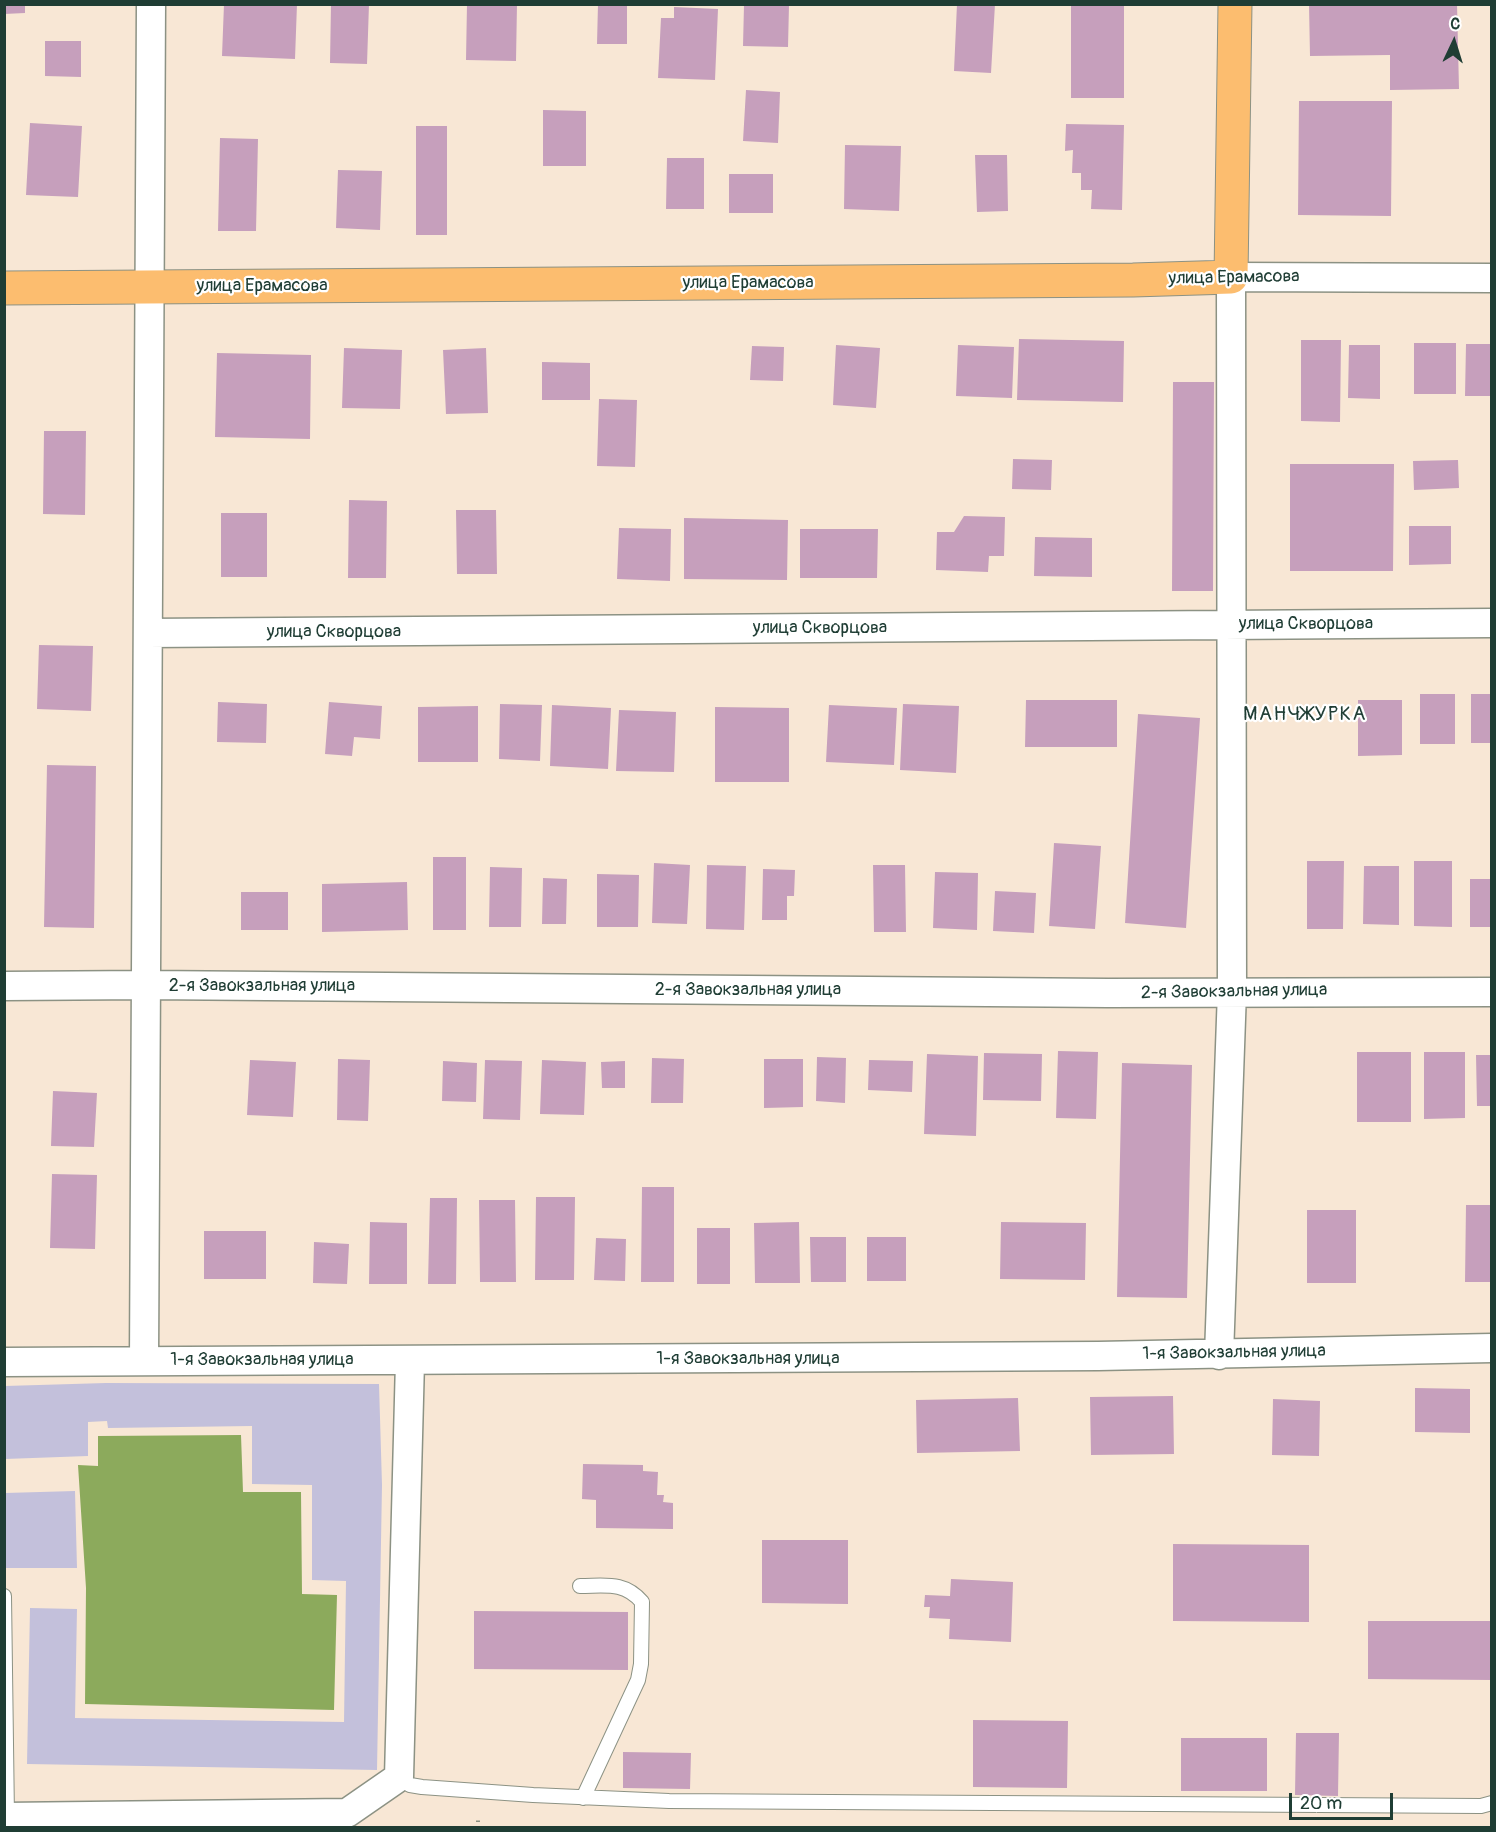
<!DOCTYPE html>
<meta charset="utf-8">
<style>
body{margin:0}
#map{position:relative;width:1496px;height:1832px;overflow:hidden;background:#f8e7d5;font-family:Pangolin,sans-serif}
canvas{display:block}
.frame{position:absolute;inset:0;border:6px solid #1f3d34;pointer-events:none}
.north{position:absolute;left:1424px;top:12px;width:60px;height:60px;-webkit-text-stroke:4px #fff;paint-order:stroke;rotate:4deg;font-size:16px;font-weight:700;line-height:24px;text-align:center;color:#1f3d34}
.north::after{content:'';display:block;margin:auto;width:21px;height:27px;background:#1f3d34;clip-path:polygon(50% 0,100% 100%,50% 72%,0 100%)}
.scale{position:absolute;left:1289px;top:1793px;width:104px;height:27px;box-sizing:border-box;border:3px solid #1f3d34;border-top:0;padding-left:8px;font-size:18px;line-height:21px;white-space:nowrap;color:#1f3d34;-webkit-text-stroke:4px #fff;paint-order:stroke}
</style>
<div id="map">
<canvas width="1496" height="1832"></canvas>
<div class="frame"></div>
<div class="north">С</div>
<div class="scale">20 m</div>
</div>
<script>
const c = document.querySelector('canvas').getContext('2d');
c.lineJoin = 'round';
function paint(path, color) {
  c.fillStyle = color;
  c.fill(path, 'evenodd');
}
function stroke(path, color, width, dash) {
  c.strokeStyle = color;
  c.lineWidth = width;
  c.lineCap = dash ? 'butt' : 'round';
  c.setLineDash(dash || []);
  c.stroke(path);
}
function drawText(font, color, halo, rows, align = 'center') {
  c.font = font + ' Pangolin,sans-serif';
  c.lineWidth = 4.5;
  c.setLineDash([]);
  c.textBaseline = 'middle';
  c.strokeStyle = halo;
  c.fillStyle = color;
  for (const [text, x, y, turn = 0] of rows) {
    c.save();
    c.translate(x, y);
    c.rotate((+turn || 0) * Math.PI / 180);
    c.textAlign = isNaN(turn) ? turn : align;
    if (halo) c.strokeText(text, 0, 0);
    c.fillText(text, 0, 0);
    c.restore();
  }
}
paint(new Path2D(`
 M106 1383 379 1384 382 1485 377 1770 27 1764 30 1608 77 1609 75 1718 344 1722 346 1581 312 1580V1485L252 1484V1426L108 1428 107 1421 88 1422V1456L5 1459V1386Z
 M75 1491 77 1568H5V1493Z`), '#c3c0db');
paint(new Path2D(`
 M241 1435 243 1492H301L302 1594 337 1595 334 1710 85 1704 86 1588 78 1465 98 1466V1436Z`), '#8caa5c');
paint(new Path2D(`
 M4 4H25V13L4 14Z
 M224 4H297L295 59 222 56Z
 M331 4H369L367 64 330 63Z
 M467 4H517L516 61 466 60Z
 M598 4H627V44H597Z
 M957 4H995L991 73 954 71Z
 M1071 4H1124V98H1071Z
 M1309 4H1457L1459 89 1390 90V55L1310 56Z
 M744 5H789L788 47 743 46Z
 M674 7 718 9 715 80 658 78 661 18H674Z
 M45 41H81V77L45 76Z
 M746 90 780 92 778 143 743 141Z
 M1299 101H1392L1391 216 1298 215Z
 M543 110 586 111V166H543Z
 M30 123 82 126 78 197 26 195Z
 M1066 124 1124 125 1122 210 1091 209 1092 190H1081V173H1072L1073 150 1065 151Z
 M416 126H447V235H416Z
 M220 138 258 139 256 231H218Z
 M845 145 901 146 899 211 844 209Z
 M975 155H1007L1008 211 977 212Z
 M667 158H704V209H666Z
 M338 170 382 171 380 230 336 228Z
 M729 174H773V213H729Z
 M1019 339 1124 341 1123 402 1017 400Z
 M1301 340H1341L1340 422 1301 421Z
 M1414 343H1456V394H1414Z
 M1466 344H1492V396H1465Z
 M836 345 880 348 876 408 833 405Z
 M958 345 1014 347 1012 398 956 396Z
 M1349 345H1380V399L1348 398Z
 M752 346 784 347 783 381 750 380Z
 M344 348 402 350 400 409 342 408Z
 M486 348 488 413 446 414 443 350Z
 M217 353 311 355 310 439 215 437Z
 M542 362 590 363V400H542Z
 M1173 382H1214L1213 591H1172Z
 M599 399 637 400 635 467 597 466Z
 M44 431H86L85 515 43 514Z
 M1013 459 1052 460 1051 490 1012 489Z
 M1458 460 1459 488 1414 490 1413 461Z
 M1290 464H1394L1393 571H1290Z
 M349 500 387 501 386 578H348Z
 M456 510H496L497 574H457Z
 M221 513H267V577H221Z
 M964 516 1005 517 1004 556H989L988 572 936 570 937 532H954Z
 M684 518 788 520 787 580 684 579Z
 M1409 526H1451V564L1409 565Z
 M619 528 671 529 670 581 617 579Z
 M800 529H878L877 578H800Z
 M1035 537 1092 538V577L1034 576Z
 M39 645 93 646 91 711 37 709Z
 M1420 694H1455V744H1420Z
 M1471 694H1492V743H1471Z
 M1026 700H1117V747H1025Z
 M1358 700H1402V755L1358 756Z
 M218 702 267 704 266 743 217 742Z
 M329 702 382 706 380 739 354 737 352 756 325 754Z
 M500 704 542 705 540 761 499 759Z
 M903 704 959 706 956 773 900 770Z
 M552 705 611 708 608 769 550 766Z
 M829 705 897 708 894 765 826 762Z
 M478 706V762H418V707Z
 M715 707 789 708V782H715Z
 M619 710 676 712 674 772 616 771Z
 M1138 714 1200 718 1186 928 1125 923Z
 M47 765 96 766 94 928 44 927Z
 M1054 843 1101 846 1095 929 1049 926Z
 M433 857H466V930H433Z
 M1307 861H1344L1343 929H1307Z
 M1414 861H1452V927L1414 926Z
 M654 863 690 865 687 924 652 923Z
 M707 865 746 866 744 930 706 929Z
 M873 865H905L906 932H874Z
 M1364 866H1399V925L1363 924Z
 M490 867 522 868 521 927H489Z
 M763 869 795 870 794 896H787V920H762Z
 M935 872 978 873 977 930 933 928Z
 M597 874 639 875 638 927H597Z
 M543 878 567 879 566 924H542Z
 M1470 879H1492V927H1470Z
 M407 882 408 930 322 932V884Z
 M995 891 1036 893 1034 933 993 931Z
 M241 892H288V930H241Z
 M1058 1051 1098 1052 1096 1119 1056 1118Z
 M1357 1052H1411V1122H1357Z
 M1424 1052H1465V1118L1424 1119Z
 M984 1053 1042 1054 1041 1101 983 1100Z
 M927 1054 978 1056 976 1136 924 1134Z
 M1476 1055H1492V1106H1477Z
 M817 1057 846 1058 845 1103 816 1101Z
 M652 1058 684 1059 683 1103H651Z
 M338 1059 370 1060 368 1121 337 1120Z
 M764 1059H803V1107L764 1108Z
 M250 1060 296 1062 293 1117 247 1115Z
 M485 1060 522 1061 520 1120 483 1119Z
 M542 1060 586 1062 584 1115 540 1114Z
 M869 1060 913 1061 912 1092 868 1090Z
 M443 1061 477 1063 476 1102 442 1101Z
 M625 1061V1088H602L601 1062Z
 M1122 1063 1192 1065 1187 1298 1117 1297Z
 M53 1091 97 1093 94 1147 51 1146Z
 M52 1174 97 1175 95 1249 50 1248Z
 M642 1187H674V1282H641Z
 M536 1197H575L574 1280H535Z
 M430 1198H457L456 1284H428Z
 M479 1200H515L516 1282H480Z
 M1466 1205H1492V1282H1465Z
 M1307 1210H1356V1283H1307Z
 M370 1222 407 1223V1284H369Z
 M799 1222 800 1283H755L754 1223Z
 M1001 1222 1086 1223 1085 1280 1000 1279Z
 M697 1228H730V1284H697Z
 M204 1231H266V1279H204Z
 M810 1237H846V1282H811Z
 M867 1237H906V1281H867Z
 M596 1238 626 1239 625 1281 594 1280Z
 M314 1242 349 1244 347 1284 313 1283Z
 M1415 1388 1470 1389V1433L1415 1432Z
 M1173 1396 1174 1454 1091 1455 1090 1397Z
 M1018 1398 1020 1451 917 1453 916 1400Z
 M1273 1399 1320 1401 1319 1456 1272 1455Z
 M583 1464 643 1465V1471L658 1472 657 1495H664L663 1502 673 1503V1529L596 1528V1500L582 1499Z
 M762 1540H848V1604L762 1603Z
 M1173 1544 1309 1545V1622L1173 1621Z
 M951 1579 1013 1582 1011 1642 949 1639 950 1619 929 1618 930 1607H924L925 1595 950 1596Z
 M474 1611 628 1612V1670L474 1669Z
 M1368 1621H1492V1680L1368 1679Z
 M973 1720 1068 1721 1067 1788 973 1787Z
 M1296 1733H1339L1338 1796 1295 1795Z
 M1181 1738H1267V1791H1181Z
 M623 1752 691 1753 690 1789 623 1788Z`), '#c69fbc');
const service = new Path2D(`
 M580 1586C605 1586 624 1581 642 1602L641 1664 638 1680 583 1798
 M4 1596 7 1817
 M399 1777 410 1785 422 1787 533 1795 669 1801 1481 1806 1492 1803`);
const minor = new Path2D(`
 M148 633 1492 623
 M4 986 147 985 1108 993 1492 992
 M1219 1355 1232 991 1231 277 1492 278
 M144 1360 151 4
 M4 1362 1098 1356 1492 1348
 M4 1817 347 1813 399 1777 410 1361`);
const primary = new Path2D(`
 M4 288 1133 280 1231 277 1235 4`);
stroke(service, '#8c9284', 16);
stroke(minor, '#8c9284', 31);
stroke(primary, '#8c9284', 35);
stroke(new Path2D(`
 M478 1828V1816`), '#8c9284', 4, [1.5, 4.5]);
stroke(service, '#fff', 14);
stroke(minor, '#fff', 28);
stroke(primary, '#fcbd6f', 33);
drawText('18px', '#1f3d34', '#fff', [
 ["улица Ерамасова",1234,278,-1],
 ["улица Ерамасова",748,283],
 ["улица Ерамасова",262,286],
 ["улица Скворцова",1306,624],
 ["улица Скворцова",820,628],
 ["улица Скворцова",334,632],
 ["2-я Завокзальная улица",262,986],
 ["2-я Завокзальная улица",748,990],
 ["2-я Завокзальная улица",1234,992,-1],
 ["1-я Завокзальная улица",1234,1353,-1],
 ["1-я Завокзальная улица",748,1359],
 ["1-я Завокзальная улица",262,1360]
]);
c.letterSpacing = '1.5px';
drawText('20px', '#1f3d34', '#fff', [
 ["МАНЧЖУРКА",1305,715]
]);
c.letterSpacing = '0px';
</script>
